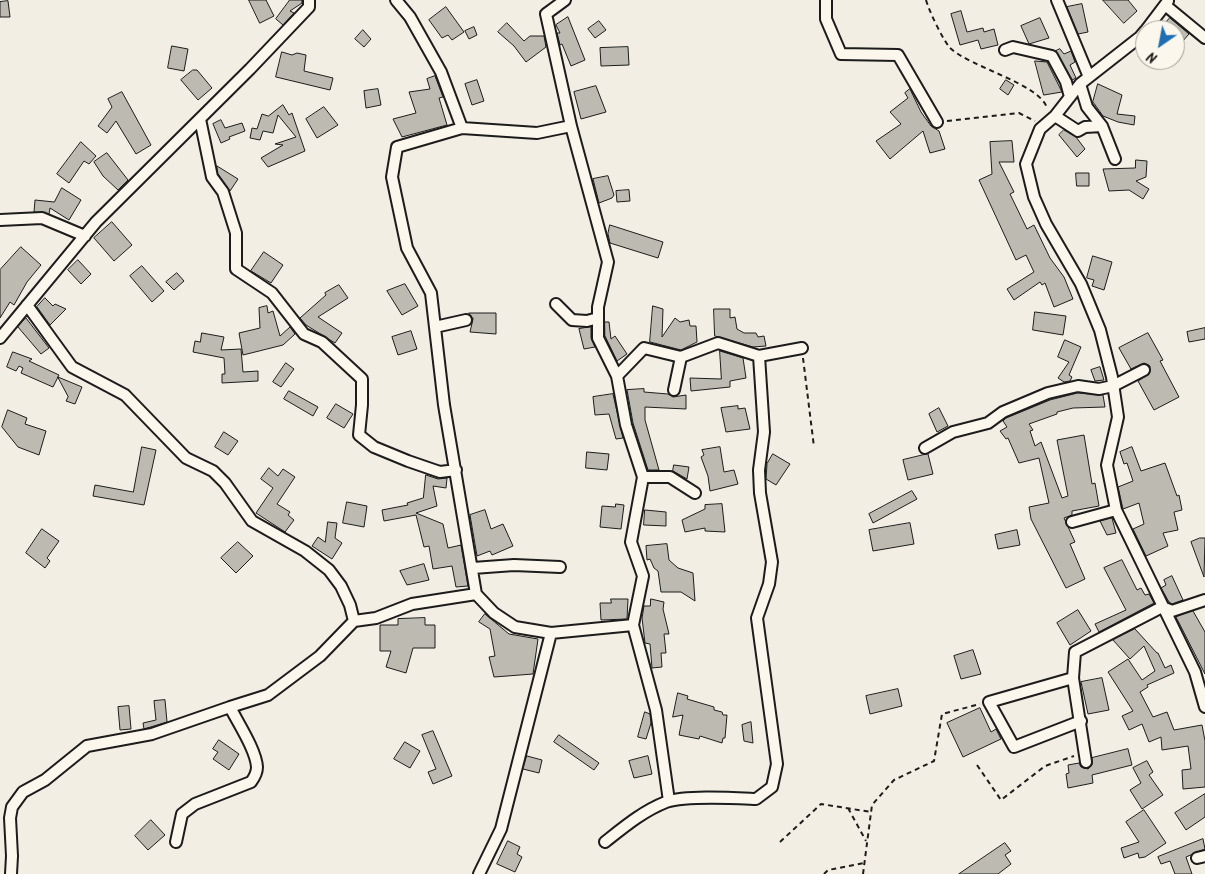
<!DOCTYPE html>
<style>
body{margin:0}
#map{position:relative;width:1205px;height:874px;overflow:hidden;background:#f2eee4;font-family:Kalam,sans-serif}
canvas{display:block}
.north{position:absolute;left:1135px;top:20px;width:50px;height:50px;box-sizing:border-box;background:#fbf7ec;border:1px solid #a29f99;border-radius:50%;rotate:213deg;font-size:14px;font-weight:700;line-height:20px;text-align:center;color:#1c1c1c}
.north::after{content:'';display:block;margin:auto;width:18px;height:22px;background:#1f6fb2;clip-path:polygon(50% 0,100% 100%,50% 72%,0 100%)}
</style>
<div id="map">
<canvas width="1205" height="874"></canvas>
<div class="north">N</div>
</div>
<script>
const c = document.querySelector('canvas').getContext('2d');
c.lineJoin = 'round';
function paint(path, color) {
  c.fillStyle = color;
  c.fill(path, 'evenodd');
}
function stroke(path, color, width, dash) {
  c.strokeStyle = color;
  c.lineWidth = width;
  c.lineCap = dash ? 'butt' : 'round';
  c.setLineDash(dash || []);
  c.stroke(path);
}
const building = new Path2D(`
 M249 0H266L274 16 260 23Z
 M290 0H302V3L290 11 294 13 283 25 276 19Z
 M1103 0H1128L1137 11 1124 23Z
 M8 1 10 17H0V2Z
 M1082 4 1088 32 1078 34 1067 7Z
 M446 7 464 32 452 40 448 35 442 38 429 20Z
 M961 11 967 32 983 28 984 32 994 29 998 45 981 49 978 40 960 45 951 14Z
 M568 17 585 60 571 66 562 44 560 45 557 33H560L556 25Z
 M1040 18 1049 38 1029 44 1021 26Z
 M1170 18 1189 34 1175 50V30H1159Z
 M599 21 606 30 595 38 588 29Z
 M507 23 524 41 530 36H544L546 47 526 62 514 46 498 32Z
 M474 27 477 35 469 39 465 31Z
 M363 30 371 39 364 47 355 39Z
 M172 46 188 49 184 71 168 68Z
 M628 47 629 65 601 66 600 48Z
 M1060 49 1064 54 1071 51 1075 62 1070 65 1076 78 1072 80 1056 51Z
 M282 52 292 55 297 53 306 55 304 71 333 78 330 90 276 77Z
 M1035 61 1047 62 1062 92 1044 95Z
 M193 70H197L212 88 198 100 181 80Z
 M435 76 443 97 439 98 447 125 402 137 393 119 416 113 409 92 430 89 427 79Z
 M477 80 484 101 472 105 465 84Z
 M1006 80 1014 85 1008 95 1000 89Z
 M1098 84 1122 95 1117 114 1135 116 1134 125 1118 122 1103 116 1093 102Z
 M596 86 606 112 581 119 574 92Z
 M378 89 381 105 366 108 364 91Z
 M910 89 921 112 931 126 939 131 945 149 930 153 923 131 890 159 876 141 901 124 890 112 908 98 905 93Z
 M122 92 151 145 136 154 116 121 107 133 98 126 112 107 108 99Z
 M283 105 289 115 292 113 305 151 268 167 261 158 283 145 275 144 296 137 278 115 273 133 263 131 260 140 250 138 252 128 257 129 262 114 268 116Z
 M324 107 338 125 317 138 306 119Z
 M221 120 225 128 242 123 245 131 229 137 230 139 221 143 213 124Z
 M1064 130 1076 137 1085 149 1077 157 1059 135Z
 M1012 141 1014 162H999L1014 192 1010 194 1027 229 1034 225 1050 258 1064 277 1073 299 1054 307 1045 283 1042 285 1040 282 1014 300 1007 289 1034 272 1033 270 1026 255 1016 260 979 180 992 174 990 142Z
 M81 142 96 156 89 164 84 161 69 183 57 174Z
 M107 153 128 180 118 190 103 176 94 162Z
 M1136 160 1147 161 1146 177 1136 181 1149 189 1143 199 1129 190 1109 191 1103 169 1135 168Z
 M217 166 238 179 230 191 218 174Z
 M1076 173H1089V186H1077Z
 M608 176 614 195 612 198 599 203 593 179Z
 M62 188 81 200 69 220 50 208 49 214 34 212 35 200 54 202Z
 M629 190 630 201 617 202 616 191Z
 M112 222 132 245 114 261 94 238Z
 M610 225 663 242 658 258 610 243 608 234Z
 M21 247 41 265 27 282 14 305 10 302 0 318V270Z
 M264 252 283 265 271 283 251 271Z
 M1093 256 1112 262 1104 290 1092 286 1094 280 1087 278Z
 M78 260 91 274 81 284 68 270Z
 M142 266 164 291 152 302 130 276Z
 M177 273 184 281 174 290 166 282Z
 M405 284 418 306 402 315 387 291Z
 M339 285 348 298 318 317 342 333 335 343 306 325 300 318 326 295 325 293Z
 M45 298 53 306 55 304 66 309 50 325 37 307Z
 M267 306 268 313 273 311 280 336 290 327 295 334 283 345 243 355 239 333 260 328 259 308Z
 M653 306 663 309 662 337 675 318 680 322 689 320 690 326H696L697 342 681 350 650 342Z
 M714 309H730V318L735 317 737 329 744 333H756L758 337 764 336 766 346 753 347 715 336Z
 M1035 312 1066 316 1063 335 1033 330Z
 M469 313H496V334L470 332 473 319Z
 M26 318 49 348 41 354 18 327Z
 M605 322H609L611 339 615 336 627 354 617 361 605 336Z
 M591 327V338L595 347 584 349 579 329Z
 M1205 328V339L1189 342 1187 332Z
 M411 331 417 349 398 355 392 337Z
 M202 333 224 337 221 350 241 349 243 372 258 371V381L222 383V374H225L224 358 193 352 195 341 200 342Z
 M1148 333 1163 360 1160 361 1179 397 1154 410 1138 381 1149 374 1150 366 1144 363 1131 369 1119 348Z
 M1065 340 1081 347 1069 375 1072 377 1070 381 1064 382 1058 378 1069 362 1058 357Z
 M720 351 743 358 746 378 730 381V387L691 391 690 378 721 379Z
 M13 352 32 359 29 361 59 375 53 387 21 373 23 368 19 366 16 371 7 367Z
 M286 363 294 369 281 387 273 382Z
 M1100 367 1104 380 1095 381 1091 370Z
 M58 377 82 387 75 404 66 401 68 397Z
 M644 389V392L668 394 673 397 686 395V409L645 407V420L659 470H648L633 423 627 390Z
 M289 391 318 407 313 416 284 399Z
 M1078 393 1103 395 1105 407 1073 408 1057 412V414L1029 424 1033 430 1030 431 1035 446 1041 442 1062 498 1068 496 1057 440 1084 435 1092 484 1095 483 1099 506 1072 511V515L1064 518 1075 542 1070 544 1085 579 1066 588 1031 519 1029 507 1049 503 1039 458 1019 463 1008 438 1006 439 1000 431 1007 427 1003 421 1006 418 1050 400Z
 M613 394 623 438 616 439 609 414 595 415 593 397Z
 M336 404 353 414 344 428 327 418Z
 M738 406V409L745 408 750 429 726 432 721 408Z
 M939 408 948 426 937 432 929 414Z
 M8 410 27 418 25 424 46 431 39 455 18 447 2 427Z
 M224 432 238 441 228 455 215 447Z
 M142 447 156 450 144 505 93 496 95 485 133 492Z
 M720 447 724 472 734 470 738 484 710 491 708 476 701 457 704 455 702 450Z
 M1132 447 1141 471 1165 463 1177 496 1179 495 1182 510 1174 512 1178 530 1163 533 1168 546 1146 556 1133 529 1144 524 1139 503 1123 509 1118 487 1133 481 1127 463 1124 464 1120 452Z
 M587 452 609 454 607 470 586 468Z
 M773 454 790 464 776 485 766 479 767 464Z
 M928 454 933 474 908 480 903 460Z
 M674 465 689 467 687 479 673 471Z
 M269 468 278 476 283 469 295 477 277 504 290 512 288 515 294 520 285 532 256 513 273 488 261 479Z
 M426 475 438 479 447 478 446 488 433 486 437 506 416 513 443 524 448 548 461 545 468 586 456 587 452 566 433 569 429 546 424 547 416 515 384 521 382 510 408 505 407 503 423 498Z
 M912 491 917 499 873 523 869 514Z
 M347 502 367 506 364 527 343 523Z
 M616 504 624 505 621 529 600 527 602 506 615 507Z
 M722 504 725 532 705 531V528L685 532 682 520 705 509V505Z
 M485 510 491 529 503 524 513 546 492 555 490 551 477 556 470 515Z
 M645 510 666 512V526L644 525Z
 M1112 518 1116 533 1107 535 1100 521Z
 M328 522 337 523 335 538 342 543 332 559 312 546 318 537 325 542Z
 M910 523 914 544 873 551 869 530Z
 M42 529 59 541 47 558 50 561 45 568 26 553Z
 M1017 530 1020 545 998 549 995 535Z
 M1200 538H1205L1204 577 1191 542Z
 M238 542 253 556 236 573 221 558Z
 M667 544 669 560 678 568 693 573 695 601 681 592H661L658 571 654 568 650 559 647 560 646 546Z
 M1122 560 1137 590 1141 588 1145 595 1149 594 1154 603 1099 632 1095 624 1126 610 1104 568Z
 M424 564 429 580 407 585 400 571Z
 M1172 576 1183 600 1172 604 1169 602 1161 588 1166 585 1164 580Z
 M611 599H628L627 619 601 620 600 603H611Z
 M651 599 664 602 663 609 669 634H664L666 653H661L662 667 652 668 650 644 645 643 642 618 644 606H650Z
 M1078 610 1091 631 1070 645 1057 623Z
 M1193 611 1205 632V674L1176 617Z
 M485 614 509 634 538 639 533 674 494 677 489 657 495 656 490 629 479 622Z
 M425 618V625H435V648H413L406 673 386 667 391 651H380V625H398V619Z
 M1135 629 1157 653H1158L1165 668 1171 665 1174 673 1147 685 1148 687 1140 692 1153 717 1167 712 1174 730 1202 725 1205 741V787L1183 789 1182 770 1191 769 1188 746 1162 750 1161 737 1149 742 1142 724 1129 730 1122 716 1133 711 1108 672 1128 659 1142 680 1155 671 1144 646 1130 659 1113 640Z
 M973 650 981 674 961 679 954 656Z
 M1102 678 1109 710 1088 714 1081 682Z
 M898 689 902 706 870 714 866 696Z
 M678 693 688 696 687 699 714 707V710L722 712 723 715H727L725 738H723L722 743 700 736 699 739 679 735 683 715 673 717Z
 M165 700 167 722 144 729 143 723 156 720 154 701Z
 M129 706 131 729 120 730 118 707Z
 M980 708 991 732 996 729 1001 739 963 757 947 723Z
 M645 712 650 714 651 723 646 739 638 737Z
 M751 722 753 743 744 741 742 725Z
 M433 731 452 776 433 784 428 772 436 769 422 735Z
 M559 735 599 763 594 770 554 742Z
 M219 740 239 754 229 770 213 759 218 752 213 749Z
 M405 742 420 751 410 768 394 759Z
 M1128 749 1132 765 1092 775 1093 783 1068 788 1066 774 1069 773 1068 765 1079 763 1081 767 1088 769 1092 765V758Z
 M527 756 542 760 539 773 523 769Z
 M648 756 652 774 634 778 629 761Z
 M1147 761 1153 772 1149 775 1163 795 1142 809 1130 790 1141 783 1133 768Z
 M1205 794V817L1186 830 1175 813Z
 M1144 810 1166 843 1145 857 1139 858 1138 853 1124 858 1121 848 1139 842 1126 822Z
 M151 820 165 835 148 850 135 836Z
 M1203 839 1205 849 1186 857 1192 874H1175L1170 861 1161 864 1158 857Z
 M508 841 520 847 517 854 522 857 515 872 497 864Z
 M1005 843 1011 851 1005 855 1011 864 998 874H959Z`);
paint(building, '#bdbab1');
stroke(building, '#1c1c1c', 1);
const street = new Path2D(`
 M396 0 410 17 441 72 462 128 537 133 571 126 546 14 565 0
 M826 0V19L841 54 898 55 937 122
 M1057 0 1089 77
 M1165 5 1205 38
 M1146 30 1168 1
 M1145 31 1140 37 1080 84 1055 116 1040 129 1026 164 1034 197 1046 224 1081 284 1100 330 1112 377 1118 417 1107 465 1116 510 1195 672 1205 707
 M1005 50 1013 47 1052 56 1066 82 1070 97
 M1080 84 1087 107 1102 126 1115 159
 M1055 116 1078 131 1085 127 1102 126
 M200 119 212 177 223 192 236 233V269L272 293 304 334 322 342 362 379V405L359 435 374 447 408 461 440 472 456 470
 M462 128 397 147 392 177 407 248 431 293 444 405 476 594 494 613 515 627 551 633 501 829 479 874
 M0 220 42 218 85 236
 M556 304 572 320 587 321 598 318
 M27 305 72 367 125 395 186 458 213 471 225 483 252 521 305 551 329 570 341 586 350 605 354 621
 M435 327 466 320
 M0 338 96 222 250 69 309 7V0
 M617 376 644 348 681 357 718 343 759 356 802 348
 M674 390 681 357
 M925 448 953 432 988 423 1003 412 1048 393 1078 386 1099 389 1113 386 1144 370
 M643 477H670L695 493
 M1072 522 1116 510
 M473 568 514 565 560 567
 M633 625 656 710 669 801
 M551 633 633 625 643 576 631 542 643 477 626 425 617 376 598 338V307L608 262 571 126
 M1073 678 989 702 1014 747 1081 721
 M1086 762 1073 678 1075 652 1162 607 1172 611 1205 600
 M176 842 182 814 195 804 251 782C254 778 257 773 257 767 256 750 238 723 230 707L268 695 320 656 354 621 376 618 412 604 476 594
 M605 842C624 827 643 811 666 802 686 795 734 798 756 799L772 787 777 764 757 618 769 584 772 562 760 493 759 470 764 432 759 356
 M1197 858 1205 856
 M11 874 12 856 10 818 12 807 23 792 45 780 87 746 152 734 230 707`);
stroke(street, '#1c1c1c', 14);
stroke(new Path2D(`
 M926 0C929 11 943 40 950 48 970 67 1040 84 1047 108
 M947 121 1019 113 1035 121
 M803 358 814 447
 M977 765 1001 800 1045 766 1074 756
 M848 808 866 841
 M780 842 821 804 871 812
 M824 874 828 870 864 863
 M863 874 872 805 894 780 934 761 942 714 980 704`), '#1c1c1c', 2, [5, 4]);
stroke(street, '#fbf7ec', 10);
</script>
